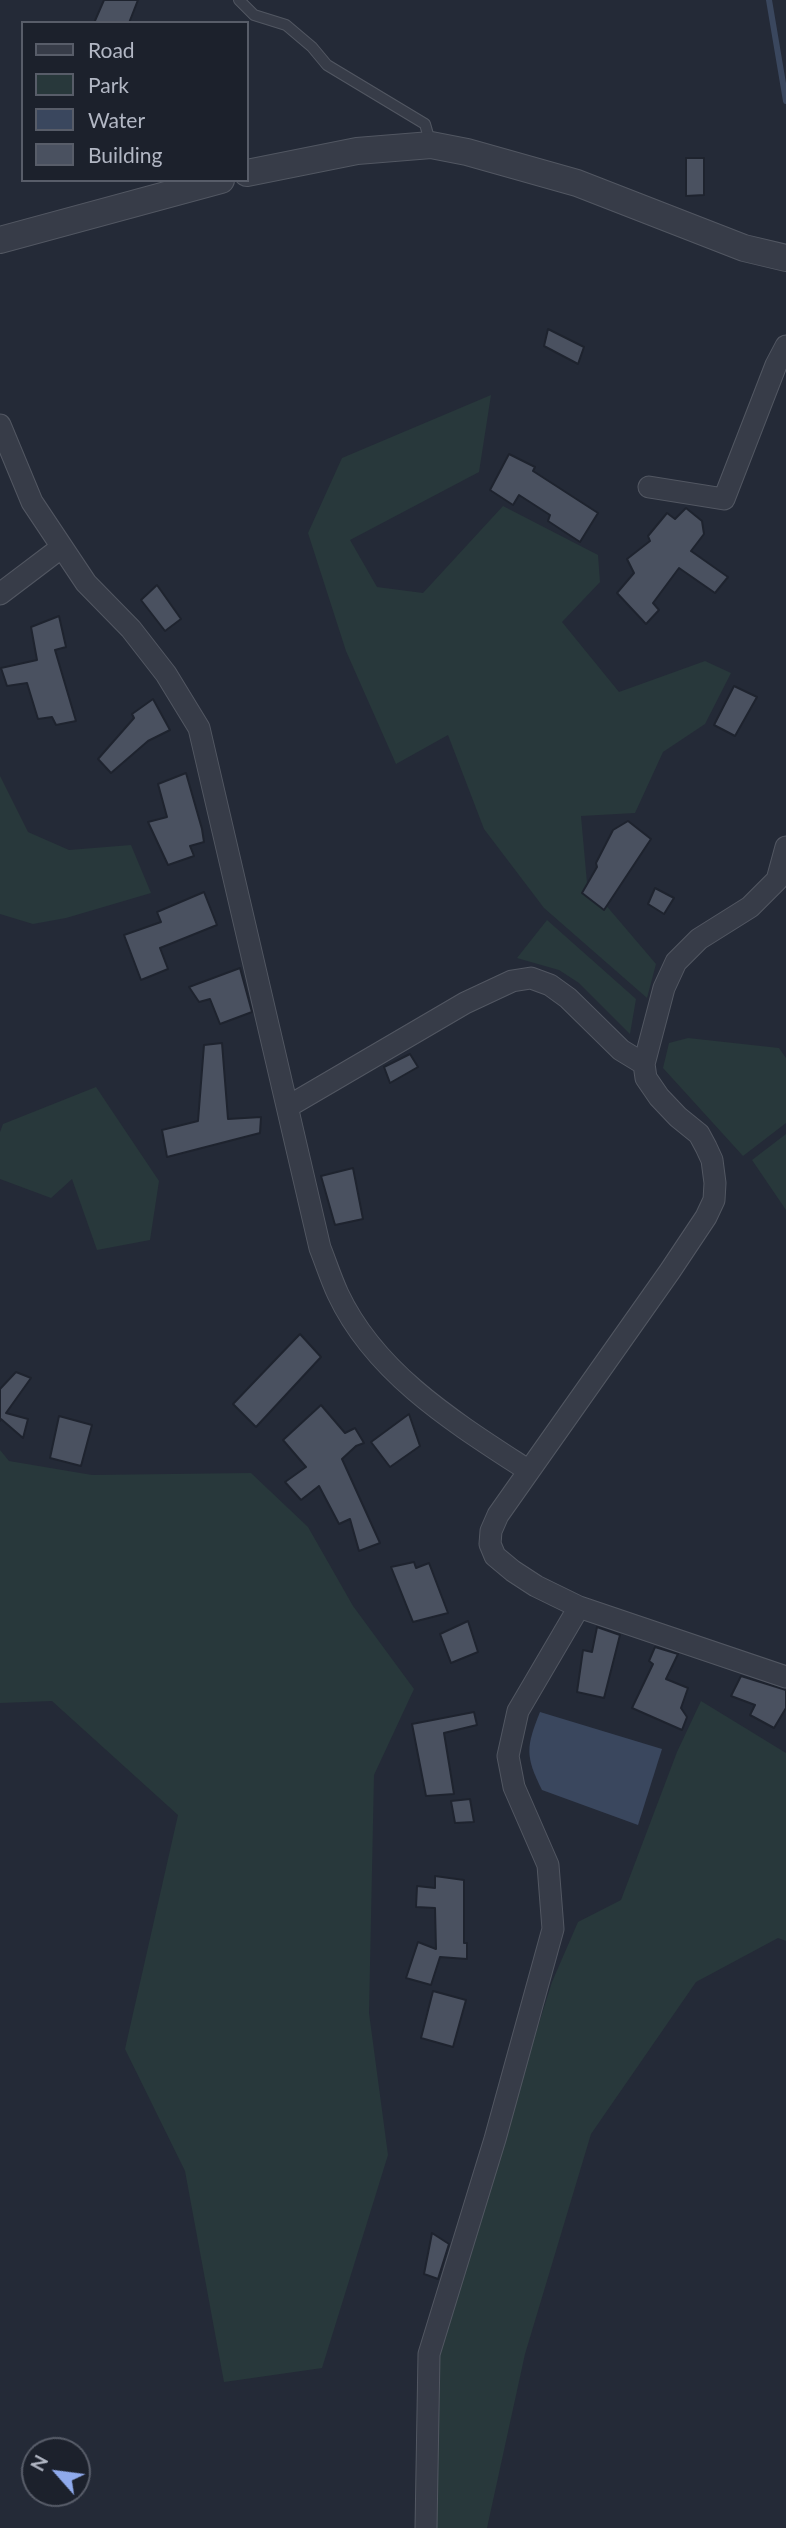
<!DOCTYPE html>
<style>
body{margin:0}
#map{position:relative;width:786px;height:2528px;overflow:hidden;background:#242a37;font-family:Lato,sans-serif}
canvas{display:block}
.legend{position:absolute;left:21px;top:21px;width:228px;height:161px;box-sizing:border-box;background:#1c212c;border:2px solid #585d69;margin:0;padding:9px 12px;list-style:none;font-size:21px;color:#b2b7c4}
.legend li{display:flex;align-items:center;gap:14px;height:35px}
.legend b{width:35px;border:2px solid #585d69}
.north{position:absolute;left:21px;top:2437px;width:70px;height:70px;box-sizing:border-box;background:#1c212c;border:2px solid #585d69;border-radius:50%;rotate:298deg;font-size:19px;font-weight:700;line-height:28px;text-align:center;color:#b2b7c4}
.north::after{content:'';display:block;margin:auto;width:24px;height:32px;background:#8faaec;clip-path:polygon(50% 0,100% 100%,50% 72%,0 100%)}
</style>
<div id="map">
<canvas width="786" height="2528"></canvas>
<ul class="legend">
<li><b style="height:9px;background:#373c48"></b>Road</li>
<li><b style="height:19px;background:#28383b"></b>Park</li>
<li><b style="height:19px;background:#3a475e"></b>Water</li>
<li><b style="height:19px;background:#4a5160"></b>Building</li>
</ul>
<div class="north">N</div>
</div>
<script>
const c = document.querySelector('canvas').getContext('2d');
c.lineJoin = 'round';
function paint(path, color) {
  c.fillStyle = color;
  c.fill(path, 'evenodd');
}
function stroke(path, color, width, dash) {
  c.strokeStyle = color;
  c.lineWidth = width;
  c.lineCap = dash ? 'butt' : 'round';
  c.setLineDash(dash || []);
  c.stroke(path);
}
paint(new Path2D(`
 M491 395 479 472 350 540 377 587 423 593 503 506 598 555 600 582 562 622 619 692 705 661 731 673 705 724 663 752 635 813 581 816 587 883 656 964 647 998 544 908 484 829 448 735 396 764 346 651 308 533 342 458Z
 M0 776 28 832 69 850 131 845 151 893 66 918 33 924 0 914Z
 M547 920 636 999 630 1034 579 983 559 970 517 958Z
 M688 1038 779 1048 786 1058V1123L743 1156 663 1068 669 1043Z
 M96 1087 159 1181 150 1240 97 1250 72 1179 51 1198 0 1179V1132L3 1124Z
 M786 1134V1210L752 1160Z
 M0 1450 9 1461 92 1475 251 1473 308 1527 353 1606 414 1689 374 1775 369 2013 388 2155 322 2368 224 2382 185 2171 125 2049 178 1815 52 1701 0 1703Z
 M701 1701 786 1753V1941L778 1938 696 1982 591 2134 525 2354 487 2528H433L434 2356 552 1982 578 1922 621 1900 677 1752Z`), '#28383b');
paint(new Path2D(`
 M540 1712 662 1749 638 1825 542 1790C525 1756 526 1747 540 1712Z`), '#3a475e');
stroke(new Path2D(`
 M769 0 786 101`), '#3a475e', 6);
const building = new Path2D(`
 M104 0H138L129 23H94Z
 M686 158H704V195L686 196Z
 M548 329 584 347 578 364 544 346Z
 M509 454 535 467 533 471 598 513 580 542 548 521 550 515 519 495 513 505 490 490Z
 M686 508 702 521 704 534 691 551 728 577 715 593 679 568 653 603 659 610 646 624 617 593 634 573 627 559 650 541 648 536 667 513 675 519Z
 M157 585 181 619 165 631 141 600Z
 M59 616 66 647 55 650 76 721 56 725 52 717 38 719 27 683 7 686 1 668 37 660 31 627Z
 M734 686 757 697 735 736 714 725Z
 M153 699 170 730 148 741 111 773 98 759 134 718 132 714Z
 M186 773 202 829 204 842 190 846 194 856 168 865 148 822 167 817 158 784Z
 M628 821 651 839 604 910 582 893 597 867 596 863 613 830Z
 M655 888 674 898 664 914 648 904Z
 M204 892 217 925 160 948 168 969 141 980 124 935 161 922 157 912Z
 M240 968 252 1012 220 1024 210 999 199 1002 189 987Z
 M222 1043 228 1119 261 1117 260 1133 167 1157 162 1130 198 1121 204 1045Z
 M410 1054 418 1067 390 1083 384 1067Z
 M353 1168 363 1219 335 1225 321 1176Z
 M300 1334 321 1357 256 1427 233 1404Z
 M16 1372 31 1378 6 1413 28 1419 23 1438 1 1419 0 1421V1389Z
 M321 1405 345 1433 355 1428 364 1443 356 1446 342 1459 380 1543 359 1551 350 1519 339 1524 319 1486 301 1500 285 1482 306 1467 283 1440Z
 M409 1414 420 1446 390 1467 371 1442Z
 M59 1416 92 1425 81 1466 50 1458Z
 M414 1562 416 1568 429 1563 448 1613 413 1622 391 1567Z
 M468 1621 478 1652 451 1663 440 1634Z
 M597 1627 620 1635 604 1698 577 1692 583 1650 592 1652Z
 M655 1647 678 1654 666 1679 688 1688 681 1708 687 1717 682 1730 632 1708 653 1664 649 1661Z
 M741 1676 786 1690V1708L774 1728 750 1715 755 1705 731 1696Z
 M474 1712 477 1725 444 1733 454 1794 426 1796 412 1724Z
 M470 1799 474 1822 455 1823 451 1801Z
 M435 1876 464 1880V1943H467V1959L440 1957 431 1985 406 1978 418 1942 436 1949 435 1908 416 1907 417 1886 435 1888Z
 M433 1991 466 2000 453 2047 421 2038Z
 M432 2233 449 2244 438 2279 424 2274Z`);
paint(building, '#4a5160');
stroke(building, '#1e232e', 2);
const service = new Path2D(`
 M239 0 254 15 286 25 312 47 327 65 425 124 431 145`);
const minor = new Path2D(`
 M0 425 32 502 86 583 131 629 166 674 199 728 320 1248C326 1263 331 1279 338 1294 376 1375 457 1424 529 1471
 M649 487 724 499 776 365 786 346
 M0 594 62 547
 M786 847 777 880 750 907 699 939 676 962 664 988 644 1064 646 1078 659 1097 678 1117 699 1134 706 1147 712 1160 715 1183 714 1200 706 1217 670 1271 498 1515 491 1531 490 1544 495 1556 513 1571 536 1586 579 1607 786 1677
 M289 1106 465 1003 512 981 531 978 550 985 568 998 621 1050 644 1064
 M426 2528 429 2354 495 2139 553 1929 548 1865 514 1787 508 1756 518 1711 579 1607`);
const tertiary = new Path2D(`
 M247 173 357 151 431 145 467 152 577 183 744 248 786 258
 M0 240 221 180`);
stroke(service, '#525762', 12);
stroke(minor, '#525762', 23);
stroke(tertiary, '#525762', 28);
stroke(service, '#373c48', 10);
stroke(minor, '#373c48', 21);
stroke(tertiary, '#373c48', 26);
</script>
